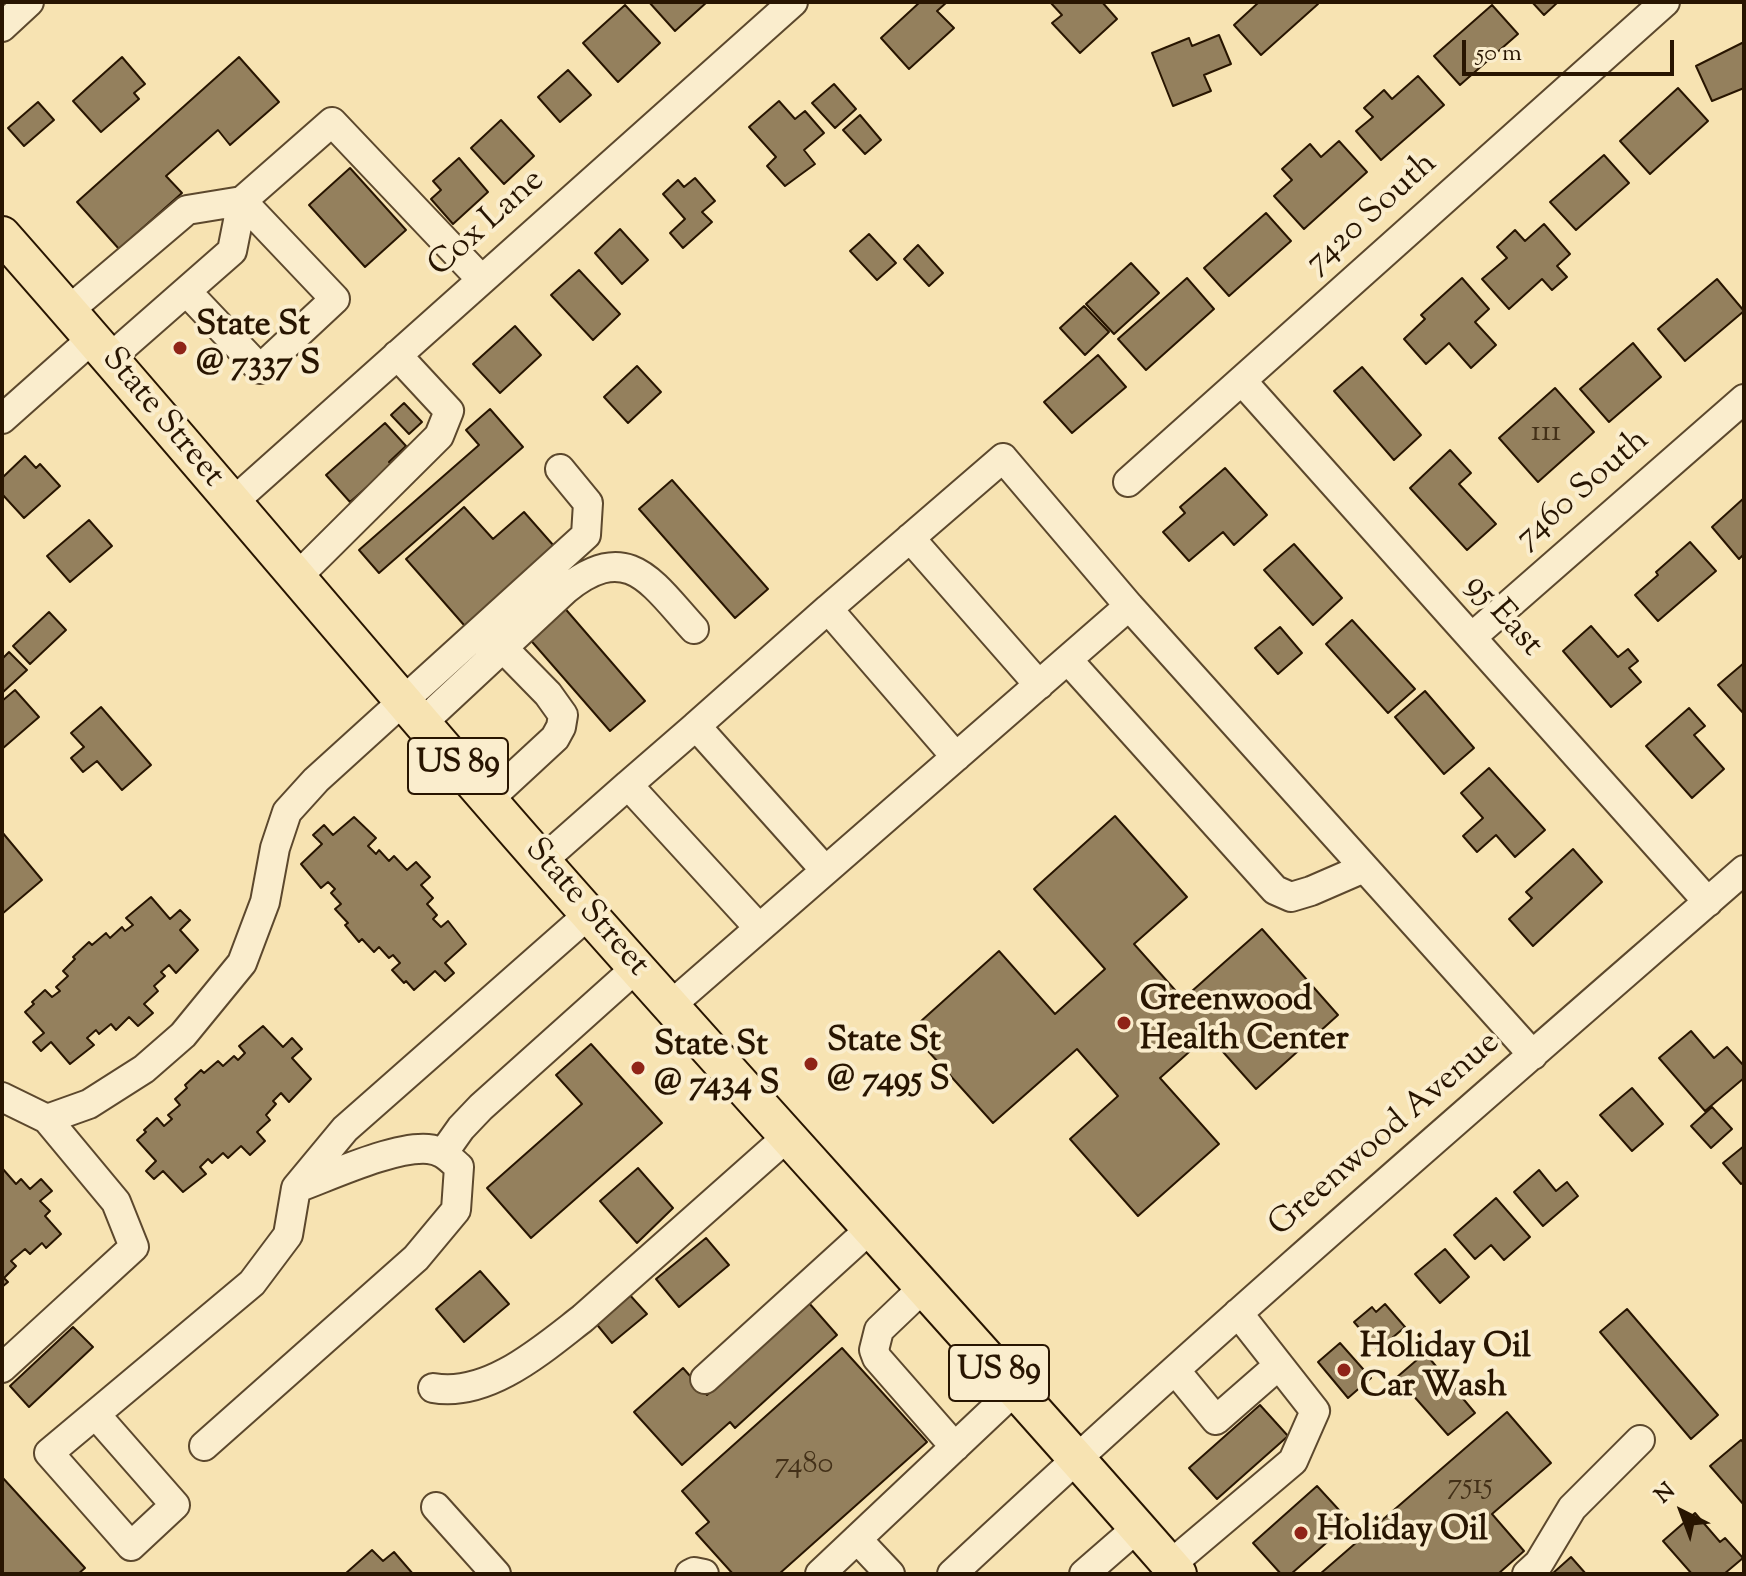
<!DOCTYPE html>
<style>
body{margin:0}
#map{position:relative;width:1746px;height:1576px;overflow:hidden;background:#f7e3b2;font-family:"Sorts Mill Goudy",serif}
canvas{display:block}
.frame{position:absolute;inset:0;border:4px solid #281501;pointer-events:none}
.north{position:absolute;left:1642px;top:1472px;width:80px;height:80px;-webkit-text-stroke:6px #faedcd;paint-order:stroke;rotate:318deg;font-size:22px;font-weight:700;line-height:32px;text-align:center;color:#281501}
.north::after{content:'';display:block;margin:auto;width:28px;height:36px;background:#281501;clip-path:polygon(50% 0,100% 100%,50% 72%,0 100%)}
.scale{position:absolute;left:1462px;top:40px;width:212px;height:36px;box-sizing:border-box;border:4px solid #281501;border-top:0;padding-left:10px;font-size:24px;line-height:28px;white-space:nowrap;color:#281501;-webkit-text-stroke:6px #faedcd;paint-order:stroke}
</style>
<div id="map">
<canvas width="1746" height="1576"></canvas>
<div class="frame"></div>
<div class="north">N</div>
<div class="scale">50 m</div>
</div>
<script>
const c = document.querySelector('canvas').getContext('2d');
c.lineJoin = 'round';
function paint(path, color) {
  c.fillStyle = color;
  c.fill(path, 'evenodd');
}
function stroke(path, color, width, dash) {
  c.strokeStyle = color;
  c.lineWidth = width;
  c.lineCap = dash ? 'butt' : 'round';
  c.setLineDash(dash || []);
  c.stroke(path);
}
function drawText(font, color, halo, rows, align = 'center') {
  c.font = font + ' "Sorts Mill Goudy",serif';
  c.lineWidth = 8;
  c.setLineDash([]);
  c.textBaseline = 'middle';
  c.strokeStyle = halo;
  c.fillStyle = color;
  for (const [text, x, y, turn = 0] of rows) {
    c.save();
    c.translate(x, y);
    c.rotate((+turn || 0) * Math.PI / 180);
    c.textAlign = isNaN(turn) ? turn : align;
    if (halo) c.strokeText(text, 0, 0);
    c.fillText(text, 0, 0);
    c.restore();
  }
}
const building = new Path2D(`
 M649 2H707L675 31Z
 M920 2H947L937 11 954 28 909 69 881 38Z
 M1050 2H1102L1117 19 1080 53 1052 23 1062 15Z
 M1259 2H1316L1318 4 1261 55 1234 25Z
 M1532 2H1558L1544 15Z
 M625 5 660 43 618 82 583 43Z
 M1492 5 1518 34 1460 85 1434 56Z
 M1219 35 1231 64 1204 75 1211 91 1173 106 1152 53 1189 38 1192 46Z
 M1744 42V88L1712 101 1696 66Z
 M122 57 145 84 134 93 139 99 101 132 73 101Z
 M239 57 279 102 230 145 218 130 166 176 182 193 119 249 77 202Z
 M568 70 591 95 560 122 538 97Z
 M1418 76 1444 105 1381 160 1356 131 1373 117 1364 108 1384 90 1392 99Z
 M834 84 856 109 835 128 812 103Z
 M1678 88 1708 121 1650 174 1620 141Z
 M779 101 795 119 805 111 824 133 804 150 815 164 785 186 767 166 776 157 749 127Z
 M38 102 54 120 24 146 8 128Z
 M860 115 881 140 865 154 843 130Z
 M501 120 534 156 504 184 471 148Z
 M1339 141 1367 172 1304 229 1274 196 1292 180 1282 169 1310 144 1321 157Z
 M1604 155 1629 183 1576 230 1550 202Z
 M459 158 488 192 453 224 431 199 441 190 433 181Z
 M350 168 406 230 365 267 309 205Z
 M695 178 715 201 702 212 712 222 683 248 670 233 685 219 663 194 678 180 684 187Z
 M1266 213 1291 241 1229 296 1204 268Z
 M1544 224 1570 254 1557 266 1567 277 1552 290 1542 279 1509 309 1482 279 1507 258 1497 247 1515 230 1525 241Z
 M620 229 648 260 622 284 595 253Z
 M869 234 896 263 877 280 850 251Z
 M918 245 943 273 929 286 904 259Z
 M1131 263 1159 293 1114 334 1086 304Z
 M579 270 620 314 593 340 551 295Z
 M1187 278 1214 309 1146 370 1118 339Z
 M1462 278 1489 309 1475 322 1496 345 1471 368 1449 343 1426 364 1404 339 1425 319 1421 315Z
 M1717 279 1744 311 1685 361 1658 329Z
 M1084 306 1109 332 1085 355 1060 328Z
 M515 326 541 355 500 393 473 364Z
 M1633 343 1661 377 1609 422 1580 389Z
 M1098 355 1126 387 1072 433 1044 402Z
 M637 366 661 392 628 423 604 397Z
 M1362 367 1421 435 1394 460 1334 391Z
 M1555 388 1594 432 1538 482 1499 438Z
 M404 403 422 422 409 434 391 415Z
 M490 409 523 447 379 573 359 550 479 445 466 430Z
 M385 423 406 446 389 462 392 465 350 502 326 475Z
 M1450 450 1471 473 1459 484 1496 524 1467 550 1410 488Z
 M25 456 36 468 40 464 60 486 24 518 2 494V478Z
 M1225 468 1267 515 1234 545 1223 532 1189 561 1163 532 1185 513 1180 507Z
 M672 480 768 589 735 618 639 509Z
 M1744 498V554L1739 559 1712 527Z
 M464 507 493 539 524 512 561 554 471 633 406 559Z
 M89 520 112 546 70 582 47 556Z
 M1690 542 1716 571 1658 621 1635 595 1658 575 1656 572Z
 M1294 544 1342 598 1313 625 1264 570Z
 M562 605 645 701 610 731 527 636Z
 M49 612 66 630 30 664 13 646Z
 M1352 620 1415 689 1388 713 1326 644Z
 M1591 626 1618 657 1628 649 1638 661 1629 668 1641 682 1611 707 1563 651Z
 M1280 627 1302 653 1278 674 1255 648Z
 M9 652 27 670 2 693V659Z
 M1744 663V714L1718 685Z
 M15 690 39 717 2 749V701Z
 M1425 691 1474 748 1444 774 1395 717Z
 M101 707 151 765 122 790 97 761 83 772 71 758 84 747 71 733Z
 M1689 708 1705 726 1694 735 1724 769 1692 798 1646 746Z
 M1489 768 1545 830 1515 857 1496 835 1477 852 1463 836 1483 818 1461 793Z
 M1115 816 1187 897 1134 944 1183 999 1262 929 1338 1015 1256 1089 1208 1035 1160 1078 1219 1144 1138 1216 1070 1139 1118 1096 1077 1049 993 1123 910 1031 999 951 1055 1014 1105 969 1034 889Z
 M354 817 376 838 368 846 376 854 379 850 389 861 394 856 407 870 416 862 430 877 421 885 433 898 427 904 437 915 433 919 441 927 448 921 466 944 445 963 454 973 445 981 435 971 414 990 406 981 404 983 392 970 400 963 393 955 389 958 379 947 374 952 362 939 359 942 345 925 348 923 335 909 341 904 331 893 335 889 328 882 321 888 301 864 322 844 313 835 324 825 333 835Z
 M2 832 42 880 2 914Z
 M1573 849 1602 882 1533 946 1509 919 1532 898 1526 892Z
 M151 897 170 919 180 910 190 920 180 930 198 950 176 973 169 965 161 972 165 976 154 986 158 991 144 1004 153 1013 138 1026 129 1017 116 1030 111 1024 99 1034 96 1030 87 1038 94 1045 70 1064 51 1042 41 1051 33 1042 44 1033 25 1012 34 1004 32 1002 45 990 52 997 60 991 56 987 68 976 63 971 75 959 73 957 89 942 92 945 106 933 110 938 122 927 125 931 133 925 126 918Z
 M263 1026 283 1047 292 1038 302 1049 292 1058 311 1079 289 1102 281 1093 273 1101 276 1104 266 1115 270 1120 257 1132 265 1141 250 1155 241 1146 228 1158 223 1153 212 1163 208 1159 200 1167 206 1174 183 1192 163 1171 154 1179 146 1171 156 1161 137 1140 146 1132 144 1130 157 1118 164 1126 172 1119 168 1115 180 1105 175 1099 187 1088 185 1085 201 1070 204 1073 218 1061 223 1066 234 1056 238 1060 245 1053 239 1046Z
 M1691 1031 1714 1058 1727 1047 1744 1066V1078L1705 1111 1659 1058Z
 M591 1044 662 1123 531 1238 487 1188 582 1104 556 1075Z
 M1632 1088 1663 1124 1632 1151 1600 1115Z
 M1712 1107 1732 1129 1711 1148 1691 1126Z
 M1744 1146V1182L1741 1184 1723 1163Z
 M2 1168 16 1184 21 1179 30 1189 41 1179 52 1191 40 1201 50 1211 45 1216 61 1234 46 1248 42 1243 30 1254 25 1249 11 1261 16 1266 4 1278 8 1282 2 1287Z
 M638 1168 673 1208 637 1243 600 1201Z
 M1539 1170 1556 1191 1567 1182 1578 1196 1543 1226 1514 1192Z
 M1496 1198 1530 1237 1504 1260 1491 1245 1475 1259 1454 1235Z
 M706 1238 729 1265 679 1307 656 1279Z
 M1445 1249 1469 1277 1440 1303 1415 1274Z
 M480 1271 509 1304 464 1342 436 1309Z
 M628 1293 647 1314 612 1343 594 1321Z
 M809 1303 837 1335 735 1428 730 1422 682 1465 634 1412 683 1368 707 1395Z
 M1385 1304 1405 1327 1378 1350 1354 1322 1372 1307 1376 1312Z
 M1627 1309 1718 1415 1691 1439 1600 1332Z
 M73 1327 93 1347 29 1407 10 1386Z
 M1340 1343 1371 1378 1348 1398 1318 1362Z
 M842 1348 927 1442 779 1574H733L696 1533 709 1522 682 1491Z
 M1425 1353 1475 1413 1448 1435 1397 1377Z
 M1260 1405 1288 1436 1217 1499 1189 1468Z
 M1507 1412 1551 1463 1492 1514 1524 1551 1498 1574H1320Z
 M1741 1440 1744 1443V1505L1710 1466Z
 M2 1477 85 1568 78 1574H2Z
 M1317 1486 1350 1522 1291 1574H1281L1253 1543Z
 M1695 1513 1720 1542 1725 1538 1743 1558 1724 1574H1692L1663 1541Z
 M372 1550 383 1561 394 1552 413 1574H345Z
 M1571 1557 1586 1574H1552Z`);
paint(building, '#94805d');
stroke(building, '#281501', 2);
const minor = new Path2D(`
 M2 27 29 2
 M187 292 260 369 335 299 242 201
 M68 311 187 210 242 201 332 122 481 279
 M110 358 232 251 242 201
 M1242 381 1708 902
 M2 419 93 338
 M1128 482 1665 2
 M232 503 793 2
 M910 538 1039 685
 M298 576 439 436 449 411 397 355
 M1472 637 1744 399
 M1068 660 1275 890 1291 897 1311 891 1364 868
 M421 724 566 589C628 539 652 583 694 629
 M696 726 828 609
 M956 757 828 609 1003 458 1129 606 1533 1055
 M628 785 696 726 825 870
 M488 800 555 738 561 727 563 715 548 694 503 648
 M542 861 628 785 759 928
 M670 1006 1129 606
 M2 1097 47 1119 89 1104 144 1069 183 1035 242 963 265 902 275 848 287 812 316 780 586 535 588 503 560 469
 M444 1152 461 1128 481 1107 636 968
 M923 1288 879 1330 874 1350 877 1358 955 1447
 M2 1368 134 1247 116 1202 47 1119
 M1175 1370 1216 1420 1279 1365
 M705 1379 870 1229
 M433 1388C488 1398 543 1349 583 1318L787 1137
 M96 1415 175 1505 131 1546 49 1453 252 1283 288 1235 296 1188 345 1129 589 914
 M204 1446 416 1258 456 1210 459 1167C449 1158 442 1150 428 1149 394 1146 330 1176 297 1188
 M436 1507 496 1574
 M857 1539 890 1574
 M1170 1565 1293 1461 1315 1411 1238 1313
 M690 1574 694 1572 704 1574
 M820 1574 1015 1390
 M952 1574C1210 1333 1478 1102 1744 870
 M1084 1574 1138 1527
 M1527 1574 1539 1563 1572 1508 1640 1440`);
const major = new Path2D(`
 M2 235C184 441 359 653 540 859 751 1099 968 1333 1178 1574`);
stroke(minor, '#5c482d', 32);
stroke(major, '#281501', 40);
stroke(minor, '#faedcd', 28);
stroke(major, '#f7e3b2', 36);
for (const [x, y, r, color] of [
 [180,348,8,"#8f2418"],
 [1124,1023,8,"#8f2418"],
 [811,1064,8,"#8f2418"],
 [638,1068,8,"#8f2418"],
 [1344,1370,8,"#8f2418"],
 [1301,1533,8,"#8f2418"]
]) {
  const dot = new Path2D();
  dot.arc(x, y, r, 0, 2 * Math.PI);
  c.fillStyle = color;
  c.fill(dot);
  stroke(dot, '#faedcd', 3);
}
drawText('30px', '#433018', null, [
 ["111",1546,435],
 ["7480",804,1467],
 ["7515",1470,1488]
]);
for (const [x, y, w] of [
 [458,766,100],
 [999,1373,100]
]) {
  const box = new Path2D();
  box.roundRect(x - w / 2, y - 28, w, 56, 6);
  c.fillStyle = '#faedcd';
  c.fill(box);
  stroke(box, '#281501', 2);
}
drawText('bold 32px', '#281501', null, [
 ["US 89",458,766],
 ["US 89",999,1373]
]);
drawText('34px', '#281501', '#faedcd', [
 ["7420 South",1373,215,-42],
 ["Cox Lane",488,225,-42],
 ["State Street",161,419,50],
 ["7460 South",1584,491,-41],
 ["95 East",1502,617,48],
 ["State Street",585,909,49],
 ["Greenwood Avenue",1386,1136,-41]
]);
drawText('bold 34px', '#281501', '#faedcd', [
 ["State St",196,328],
 ["@ 7337 S",196,367],
 ["Greenwood",1140,1003],
 ["Health Center",1140,1042],
 ["State St",827,1044],
 ["@ 7495 S",827,1083],
 ["State St",654,1048],
 ["@ 7434 S",654,1087],
 ["Holiday Oil",1360,1350],
 ["Car Wash",1360,1389],
 ["Holiday Oil",1317,1533]
], 'left');
</script>
